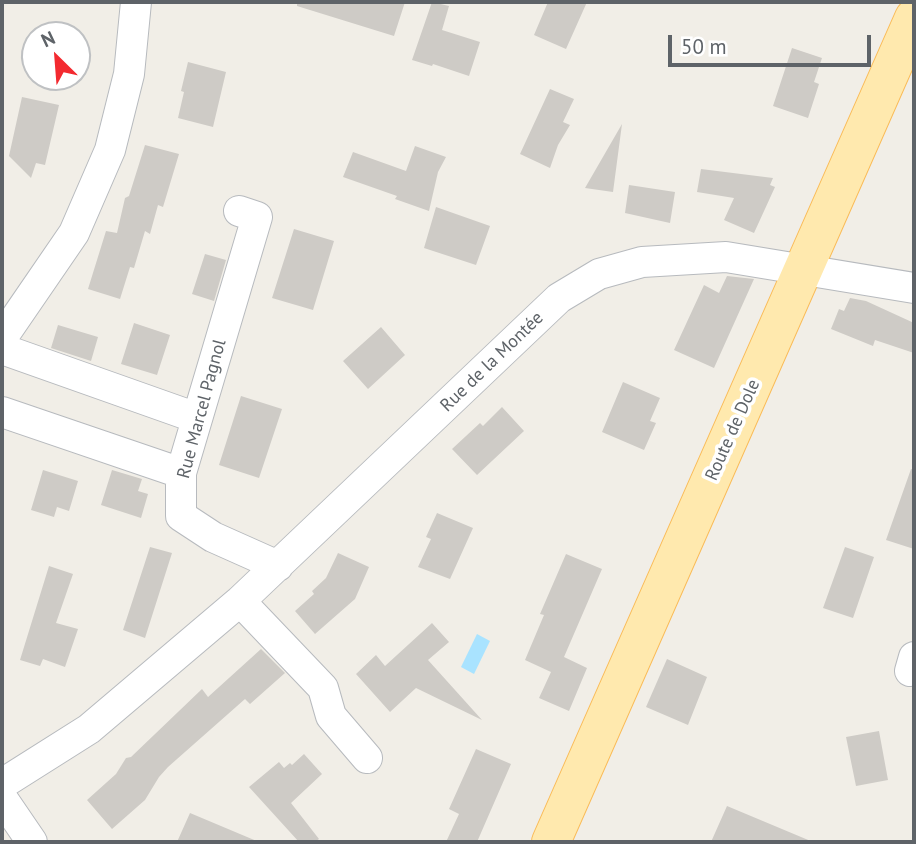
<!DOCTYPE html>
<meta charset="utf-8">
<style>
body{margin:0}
#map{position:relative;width:916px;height:844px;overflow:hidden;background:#f1eee7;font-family:"PT Sans",sans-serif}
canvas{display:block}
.frame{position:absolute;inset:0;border:4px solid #5e6368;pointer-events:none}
.north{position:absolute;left:21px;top:21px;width:70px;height:70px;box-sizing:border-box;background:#fff;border:2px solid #bfc1c3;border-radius:50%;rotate:335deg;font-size:19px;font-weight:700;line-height:28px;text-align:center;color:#5e6368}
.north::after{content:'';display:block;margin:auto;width:24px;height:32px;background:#f32a30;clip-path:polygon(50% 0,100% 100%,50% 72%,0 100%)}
.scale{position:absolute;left:668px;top:35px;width:203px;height:32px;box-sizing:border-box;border:4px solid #5e6368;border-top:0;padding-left:9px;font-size:21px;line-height:24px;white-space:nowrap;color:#5e6368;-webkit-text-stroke:5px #fff;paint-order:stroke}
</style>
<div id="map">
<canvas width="916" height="844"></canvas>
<div class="frame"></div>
<div class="north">N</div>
<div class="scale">50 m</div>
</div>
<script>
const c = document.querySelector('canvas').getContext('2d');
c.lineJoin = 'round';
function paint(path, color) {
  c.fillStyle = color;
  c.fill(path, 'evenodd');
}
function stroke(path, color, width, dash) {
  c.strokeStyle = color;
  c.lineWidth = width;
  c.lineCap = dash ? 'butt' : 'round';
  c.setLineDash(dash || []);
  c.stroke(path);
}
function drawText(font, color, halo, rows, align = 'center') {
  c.font = font + ' "PT Sans",sans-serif';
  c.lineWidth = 7;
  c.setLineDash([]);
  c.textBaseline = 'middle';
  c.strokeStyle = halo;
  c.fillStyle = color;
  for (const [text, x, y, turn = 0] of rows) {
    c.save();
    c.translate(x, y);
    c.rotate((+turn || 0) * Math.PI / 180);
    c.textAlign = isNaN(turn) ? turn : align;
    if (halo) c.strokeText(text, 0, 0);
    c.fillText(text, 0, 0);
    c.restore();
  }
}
paint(new Path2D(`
 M477 634 490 641 474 674 461 667Z`), '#a9e3ff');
paint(new Path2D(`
 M297 2H405L394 36 297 6Z
 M432 2 449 6 442 30 480 42 469 76 433 64 432 66 412 60Z
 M548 2H587L566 49 534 35Z
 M792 48 822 58 814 82 819 84 808 118 773 106Z
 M188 62 226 72 213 127 178 118 184 92 181 91Z
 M550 89 574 99 563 122 570 125 558 145 550 168 520 154Z
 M22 97 59 105 45 165 36 163 31 178 9 156Z
 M622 124 613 192 585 188Z
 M145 145 179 154 163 207 158 205 150 234 145 231 134 268 130 267 120 299 88 289 106 231 117 233 125 198 129 196Z
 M415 146 446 157 438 172 429 211 395 199 397 196 343 177 353 152 406 171Z
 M701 169 773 178 770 185 775 187 754 233 724 220 734 198 697 192Z
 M629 185 675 192 670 223 625 213Z
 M436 207 490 226 476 265 424 248Z
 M294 229 334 241 313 310 272 298Z
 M205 254 226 260 214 301 192 294Z
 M727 276 754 279 714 368 674 350 704 285 719 293Z
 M850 298 866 301 914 323V353L875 340 873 346 831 329 839 309 844 311Z
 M134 323 170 335 157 375 121 364Z
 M58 325 98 337 91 361 51 348Z
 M381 327 405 355 368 389 343 361Z
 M623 382 660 398 650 421 656 423 644 450 602 432Z
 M241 396 282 409 259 478 219 465Z
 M502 407 524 431 477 475 452 449 480 423 483 426Z
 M911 469 914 470V549L886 540Z
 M43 470 78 481 69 511 57 507 54 517 31 510Z
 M112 470 142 479 138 491 148 494 141 518 101 505Z
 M437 513 473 528 450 579 418 567 431 539 426 537Z
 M150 547 172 553 145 638 123 630Z
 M845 547 874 557 853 618 823 608Z
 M338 553 369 567 355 599 315 634 295 611 314 594 312 591 326 578Z
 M566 554 602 569 564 657 587 668 569 711 539 698 551 672 525 660 544 615 540 614Z
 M49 566 73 574 56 623 78 629 65 667 43 659 40 666 20 660Z
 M432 623 449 642 428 660 482 720 416 688 390 712 356 674 376 655 385 666Z
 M261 649 285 673 250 704 245 699 168 767 159 777 145 800 112 829 87 800 116 774 126 758 131 757 202 689 208 697Z
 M667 659 707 677 688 725 646 707Z
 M879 731 888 780 856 786 846 737Z
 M476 749 511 764 477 842H446L459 814 449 809Z
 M304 754 322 774 291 803 319 839 315 842H299L249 787 279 762 284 768 290 763 292 765Z
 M727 806 813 842H711Z
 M190 813 259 842H177Z`), '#cecbc6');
const minor = new Path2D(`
 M239 211 257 217 181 473V516L213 537 278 566
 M2 338 74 233 110 150 129 74 136 2
 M2 349 197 418
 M2 412 181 473
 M240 601 323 688 331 716 367 758
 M910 671 914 657
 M2 784 89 729 240 601 559 298 599 274 642 262 726 257 914 288
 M2 798 32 842`);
const major = new Path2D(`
 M551 842 914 18`);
stroke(minor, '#b7babe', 32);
stroke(major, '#fabb57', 40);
stroke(minor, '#fff', 30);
stroke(major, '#ffe9ae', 38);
drawText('18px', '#5e6368', '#fff', [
 ["Rue de la Montée",492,362,-44],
 ["Rue Marcel Pagnol",202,409,-75],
 ["Route de Dole",733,430,-66]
]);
</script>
